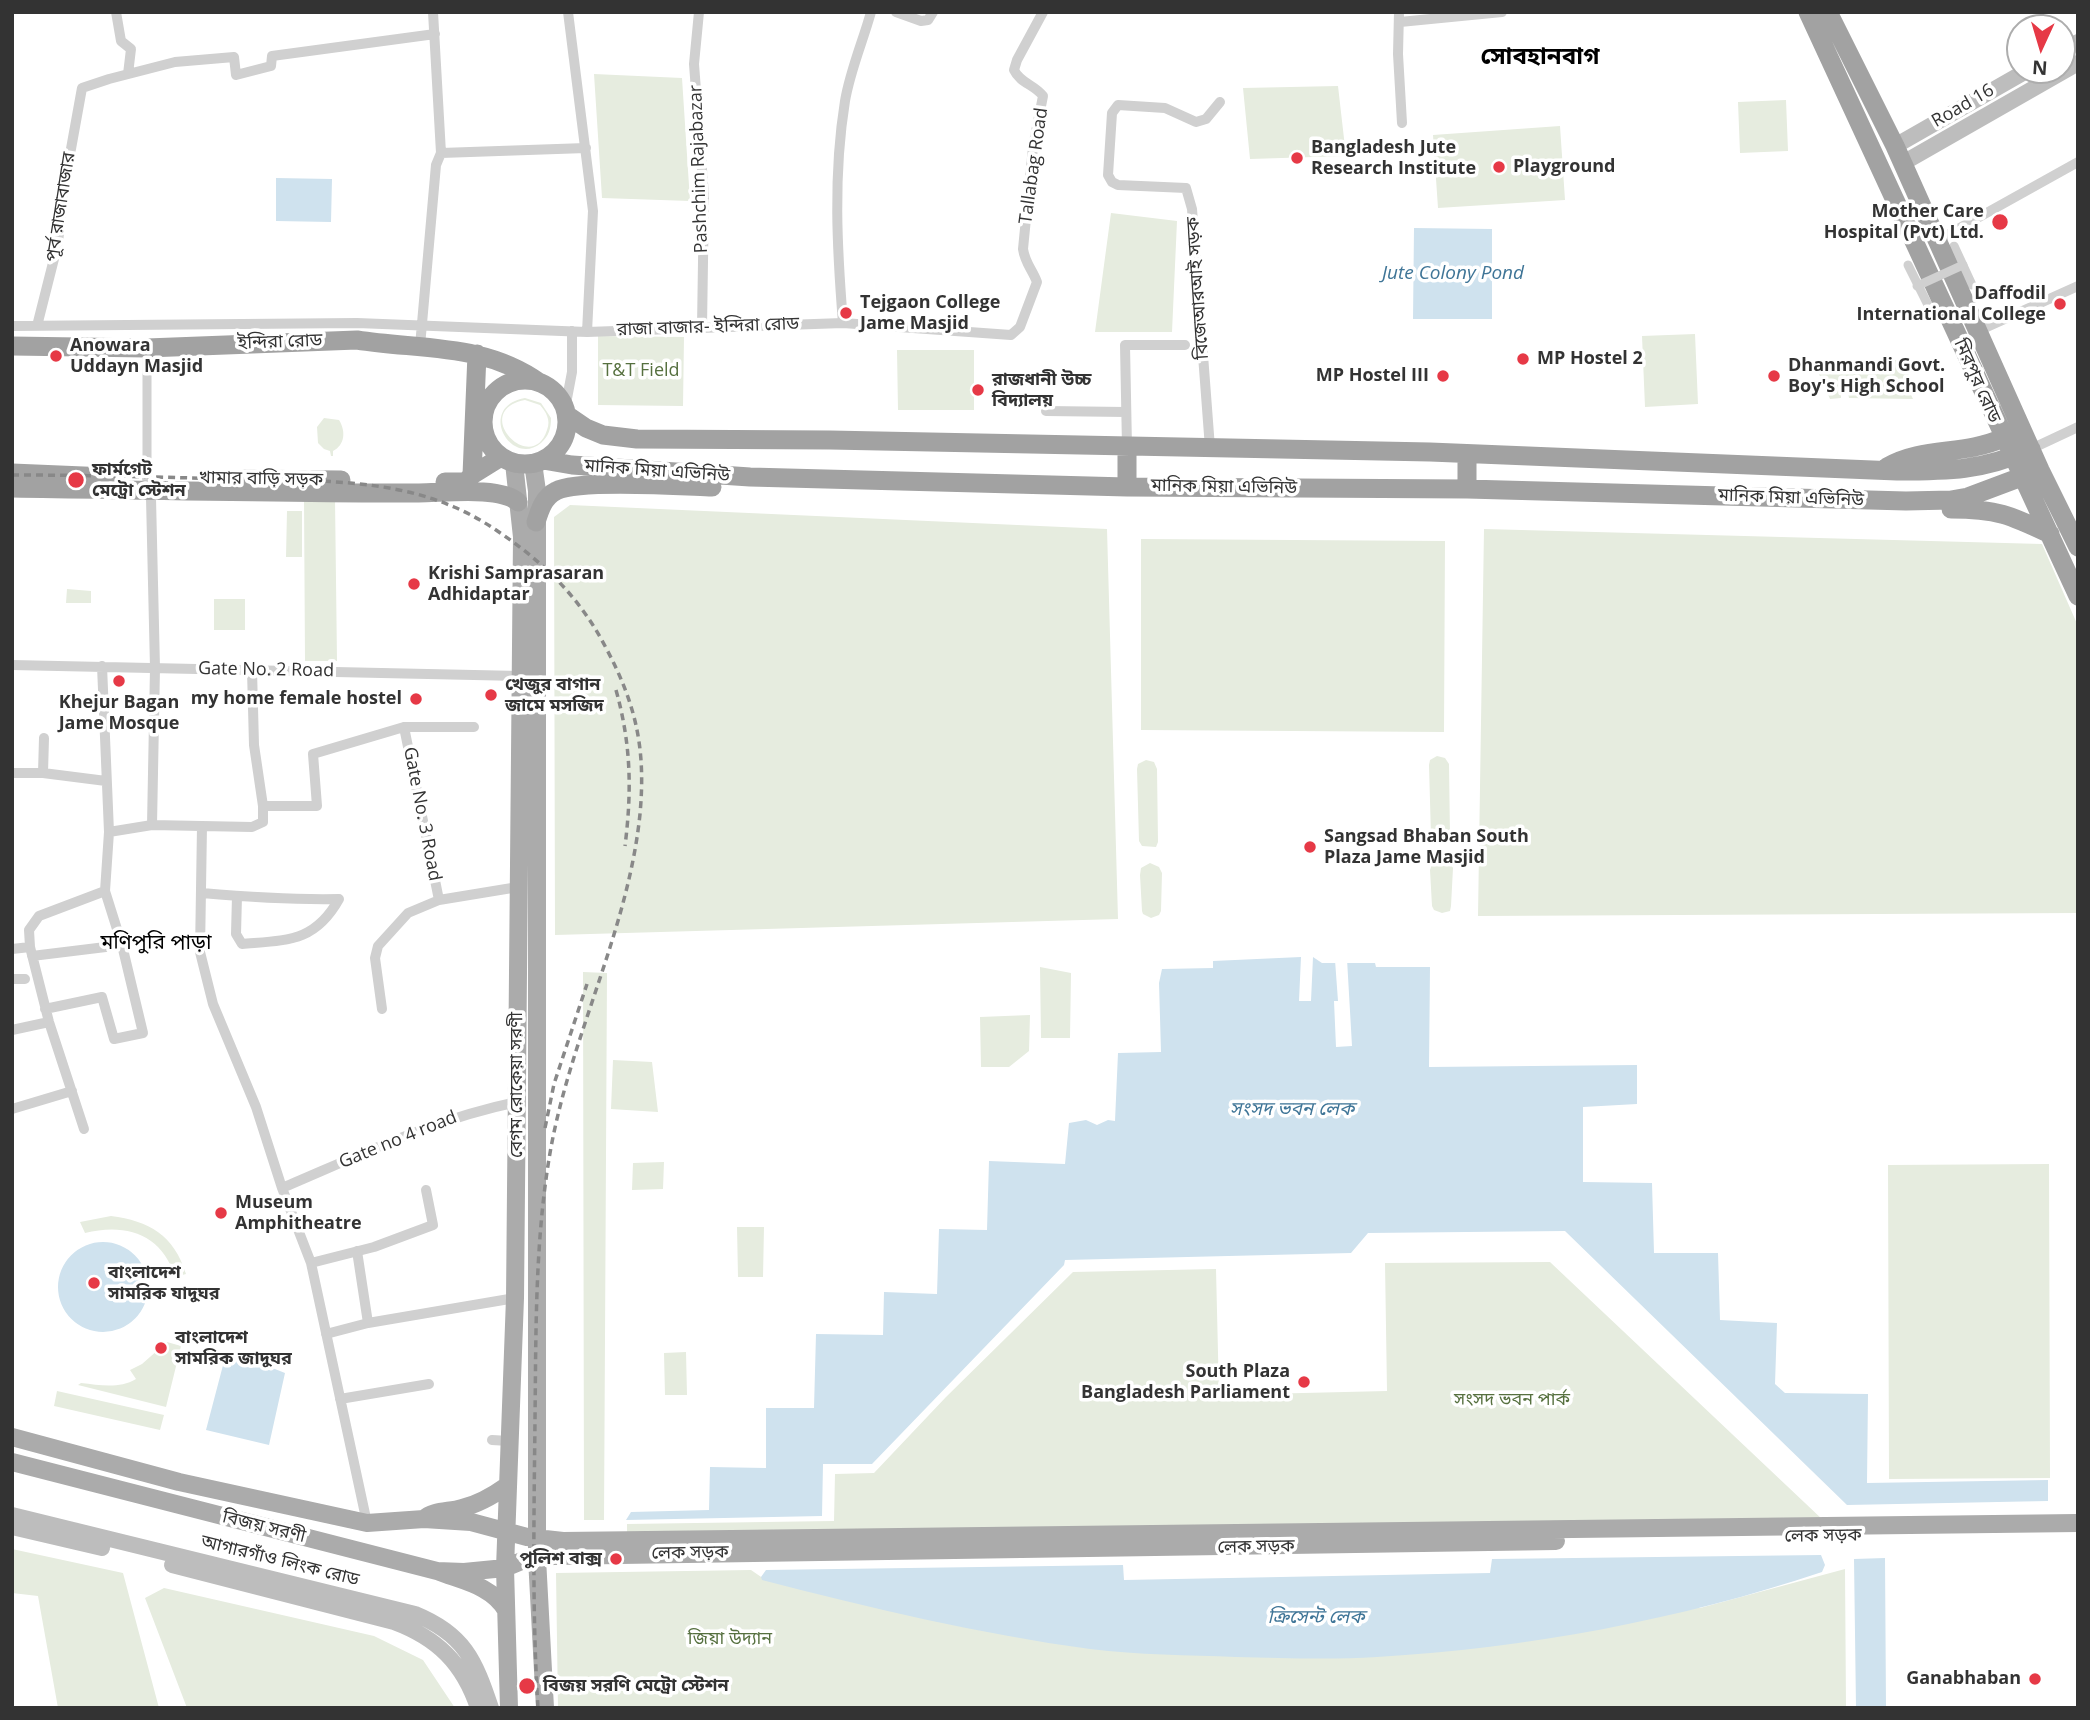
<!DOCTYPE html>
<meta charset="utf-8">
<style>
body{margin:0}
#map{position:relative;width:2090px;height:1720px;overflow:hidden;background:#fff;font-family:"Open Sans",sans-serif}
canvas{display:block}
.frame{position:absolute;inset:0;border:14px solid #333;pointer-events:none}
.north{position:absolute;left:2006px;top:14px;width:70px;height:70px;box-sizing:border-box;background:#fff;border:2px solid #adadad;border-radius:50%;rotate:184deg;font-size:19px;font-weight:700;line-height:28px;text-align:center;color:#333}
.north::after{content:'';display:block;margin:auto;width:24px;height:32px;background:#e63946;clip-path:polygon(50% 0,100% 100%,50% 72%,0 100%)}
</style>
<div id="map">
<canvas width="2090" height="1720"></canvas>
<div class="frame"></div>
<div class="north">N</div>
</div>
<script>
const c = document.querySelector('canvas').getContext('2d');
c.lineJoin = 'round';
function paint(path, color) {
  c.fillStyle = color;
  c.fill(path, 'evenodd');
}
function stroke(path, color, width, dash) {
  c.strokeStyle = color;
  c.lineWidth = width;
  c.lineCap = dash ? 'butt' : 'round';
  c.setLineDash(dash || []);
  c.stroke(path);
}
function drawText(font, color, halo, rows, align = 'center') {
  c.font = font + ' "Open Sans","Noto Sans Bengali",sans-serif';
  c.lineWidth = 7;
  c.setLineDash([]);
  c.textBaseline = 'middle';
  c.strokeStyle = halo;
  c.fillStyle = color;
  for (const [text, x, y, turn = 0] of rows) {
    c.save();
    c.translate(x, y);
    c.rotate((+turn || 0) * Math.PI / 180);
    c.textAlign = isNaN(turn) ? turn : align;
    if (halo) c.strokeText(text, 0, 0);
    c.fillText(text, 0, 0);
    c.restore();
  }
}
paint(new Path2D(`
 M594 74 682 78 690 201 602 198Z
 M1338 86 1346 156 1250 159 1243 88Z
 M1786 100 1788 151 1740 153 1738 102Z
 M1560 126 1565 200 1438 208 1433 135Z
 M1111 213 1177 221 1172 332H1095Z
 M1695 334 1698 404 1645 407 1642 336Z
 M598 336 684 337 683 406 598 405Z
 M897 350H974V410H898Z
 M1902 360 1910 378 1905 382 1913 399 1849 398 1848 393H1841V398L1830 399 1815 365 1843 362 1844 366H1857L1858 361Z
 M525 398 541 403 551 418C551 428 549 436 541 443 511 468 476 407 525 398ZM525 400 540 405C546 412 551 420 547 430 532 477 469 411 525 400Z
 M324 418 339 420C346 431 345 445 333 451V456H331L330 451 324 449 318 443 317 427Z
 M304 499H335L337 661H305Z
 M570 505 1107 529 1118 919 555 935 554 517Z
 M287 511H302V557H286Z
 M1484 529 2042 544 2078 626V913L1478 916Z
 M1141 539 1445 541 1444 732 1141 730Z
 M67 589 91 591V603H66Z
 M214 599H245V630H214Z
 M1437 756 1445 758 1449 764 1450 837 1448 842H1433L1431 837 1429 765 1430 760Z
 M1146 760 1154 762 1157 769 1158 842 1156 847 1142 846 1139 841 1137 769 1138 764Z
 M1440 859 1450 862 1453 868 1451 906 1450 911 1442 913 1434 910 1432 906 1430 870 1432 864Z
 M1150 863 1159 867 1162 873 1161 911 1159 915 1151 918 1143 914 1142 911 1140 875 1141 868Z
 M1040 967 1071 973 1070 1038H1041Z
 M583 972 607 973 604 1520H584Z
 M1030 1015 1029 1051 1009 1067H981L980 1017Z
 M613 1060 652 1062 658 1112 611 1109Z
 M664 1162 663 1189 632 1190 633 1163Z
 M2049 1164 2050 1478 1889 1479 1888 1165Z
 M111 1216C149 1221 174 1235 186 1274L175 1277C162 1234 126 1223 85 1233L80 1222Z
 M737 1227H764L763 1277H738Z
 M1550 1262 1823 1520 627 1533V1524L834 1521 835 1474 874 1473 946 1397 1073 1272 1216 1269 1219 1395 1387 1391 1385 1263Z
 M167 1342 181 1346 166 1407 78 1385 81 1383C100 1385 119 1389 136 1379L130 1370 142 1364Z
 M686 1352 687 1395H665L664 1353Z
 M57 1391 164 1415 160 1430 54 1406Z
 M12 1549 123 1573 159 1708H58L38 1596 12 1593Z
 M1845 1569 1846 1708H558L556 1573 751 1570 767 1581 1700 1608Z
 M164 1588 374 1636 423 1660 455 1708H187L145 1598Z`), '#e6ecdf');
paint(new Path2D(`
 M276 178 332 179 331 222 276 221Z
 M1414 228 1492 229V319H1413Z
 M1301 957H1313L1322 963H1375L1376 967H1430L1429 1067 1637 1065V1104L1583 1107V1182L1652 1183 1654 1253H1718L1720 1320 1777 1323 1775 1384 1785 1393 1868 1394 1867 1483 2048 1480V1501L1847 1505 1565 1231 1368 1233 1351 1253 1065 1260 1064 1265 872 1464H823L822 1516 626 1520 631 1512 709 1510 710 1467 766 1468V1408H814L816 1334 883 1335 884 1292 937 1294 939 1229 987 1230 989 1161 1065 1164 1069 1123 1086 1120 1097 1125 1108 1120 1115 1121 1118 1053 1161 1052 1159 983 1162 969 1213 968V961Z
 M58 1287a45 45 0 1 1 90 0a45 45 0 1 1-90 0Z
 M227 1350 285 1373 269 1445 206 1430Z
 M1821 1555 1825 1565 1822 1572C1679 1620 1528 1648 1377 1657 1330 1660 1283 1658 1236 1657 1188 1655 1139 1655 1090 1649 979 1634 871 1608 762 1580L761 1577 766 1570 1123 1565 1124 1580 1490 1573 1492 1559Z
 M1885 1558 1886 1708H1856L1854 1559Z`), '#cfe2ee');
paint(new Path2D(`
 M1301 957H1313L1311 1001H1299Z
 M1347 959 1352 1046 1336 1047 1334 1001H1338L1335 960Z`), '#fff');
stroke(new Path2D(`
 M1954 246 1972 285
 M1908 265 1928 305
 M147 478V348`), '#d0d0d0', 9);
stroke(new Path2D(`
 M116 12 121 41 131 49 128 74
 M568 12 593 211 587 332
 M699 12 694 64 704 196 702 327
 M896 12 921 21 928 20 933 12
 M1399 12 1398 54 1402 123
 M1400 22 1502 12
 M441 153 586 148
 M1938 240 2078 162
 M843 323 1011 335 1020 327 1037 282C1032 269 1025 263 1023 249L1033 147 1043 96C1035 85 1020 83 1014 70L1017 60 1043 12
 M12 326 357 323 587 332 843 323C837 248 833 175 845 101 850 71 863 41 871 12
 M37 326 58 243 63 193 82 88 109 79 175 62 234 57 236 75 271 66 272 56 435 34
 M1978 331 2078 286
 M420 346 436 165 441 153 433 12
 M565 409 572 372V331
 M1046 411 1126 412
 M1127 447 1125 345H1185
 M1210 448 1192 209 1186 188 1118 185 1112 182 1108 175 1112 113 1118 105 1165 108 1196 122 1206 119 1220 102
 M2031 449 2078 427
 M12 665 520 676
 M102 666 109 832
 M404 727 439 900 518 887
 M12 773H43L106 781
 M43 773 44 738
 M263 806H317L313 754 404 727H474
 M152 825 252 827 263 822V806L254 745 252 670
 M202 826 200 952 213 1004 256 1107 282 1188 311 1263 367 1523
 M202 893C248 897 292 900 339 899 315 942 288 940 242 944L236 934 237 896
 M30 947 49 1022 84 1129
 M12 949 30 947 29 930 39 916 105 891 109 832 152 825 155 668 151 498 147 478
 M32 956 122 945
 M12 979H25
 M45 1009 102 997 114 1039 143 1033 122 945 105 891
 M382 1009 375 958 378 946 408 913 439 900
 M12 1030 49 1022
 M12 1109 72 1091
 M282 1188C360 1155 434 1119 517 1102
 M357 1251 368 1323
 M311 1263 374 1247 433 1225 426 1190
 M326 1334 368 1323 515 1298
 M340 1399 429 1384
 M492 1440 509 1441`), '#d0d0d0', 10);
stroke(new Path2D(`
 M2062 51 2078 42
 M1895 146 2028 70
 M1903 163 2078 63
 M12 1515 415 1614C464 1634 475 1660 491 1708
 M12 1527 102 1548
 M172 1565 394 1622C437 1638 463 1663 478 1708`), '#bdbdbd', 16);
stroke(new Path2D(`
 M533 463 537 491V1558L545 1708
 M12 1437 179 1482 367 1523 424 1519C433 1510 450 1512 462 1508 479 1504 494 1495 508 1485
 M12 1462 437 1571C462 1581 491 1585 506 1610
 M424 1519 471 1522 527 1537 563 1541 2078 1523
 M437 1571 464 1572 505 1568 524 1560 553 1556 1556 1541
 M509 1708 505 1568 515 1298 522 537 514 463`), '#ababab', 18);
stroke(new Path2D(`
 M1808 12 2078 596
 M1828 12 1895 146 2040 470 2078 547
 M12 346 147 348 357 340C420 350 485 343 540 383
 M483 422a42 42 0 1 1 84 0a42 42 0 1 1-84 0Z
 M567 415 586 428 603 435 637 439 830 440 1430 452 1897 471C1948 471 1982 471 2031 449
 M1127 447V487
 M543 460 572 465 750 477 1127 487 1467 489 1906 501 1951 500 1968 497 2040 470
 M1887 467C1924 446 1963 456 2003 438
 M12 473 107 477
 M472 475 477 354
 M235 479 341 480
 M445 482H466L472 475 501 457
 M12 488C148 490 283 493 419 493 444 493 500 486 518 502
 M1467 489V454
 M1951 509C1997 509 2010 515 2050 534
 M536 522C540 509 544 497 556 491 578 479 682 486 712 487`), '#a2a2a2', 19);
stroke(new Path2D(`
 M12 475C85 475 158 477 230 479 303 481 386 477 454 507 478 517 500 532 521 548 556 575 584 606 605 646 636 704 646 748 640 814 628 933 568 1041 549 1159 535 1245 536 1333 535 1420 534 1516 532 1612 538 1708
 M616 690C631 744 632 790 625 846
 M545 1128 554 1084 587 984`), '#888', 3.5, [7, 5]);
stroke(new Path2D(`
 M1917 286 1963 265`), '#d0d0d0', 9);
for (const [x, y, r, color] of [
 [1297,158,7,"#e63946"],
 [1499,167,7,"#e63946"],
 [2000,222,9,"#e63946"],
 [2060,304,7,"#e63946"],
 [846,313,7,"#e63946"],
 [56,356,7,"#e63946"],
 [1523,359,7,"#e63946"],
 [1443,376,7,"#e63946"],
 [1774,376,7,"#e63946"],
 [978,390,7,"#e63946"],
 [76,480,9,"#e63946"],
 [414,584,7,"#e63946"],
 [119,681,7,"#e63946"],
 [491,695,7,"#e63946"],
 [416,699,7,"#e63946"],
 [1310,847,7,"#e63946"],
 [221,1213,7,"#e63946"],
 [94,1283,7,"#e63946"],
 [161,1348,7,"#e63946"],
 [1304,1382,7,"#e63946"],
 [616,1559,7,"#e63946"],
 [2035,1679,7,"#e63946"],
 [527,1686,9,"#e63946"]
]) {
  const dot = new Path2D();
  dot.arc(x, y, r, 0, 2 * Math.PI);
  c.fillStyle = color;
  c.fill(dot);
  stroke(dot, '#fff', 2.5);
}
drawText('18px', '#333', '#fff', [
 ["Road 16",1963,106,-30],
 ["Tallabag Road",1034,166,-82],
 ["Pashchim Rajabazar",699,169,-92],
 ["পূর্ব রাজাবাজার",61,207,-81],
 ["বিজেআরআই সড়ক",1198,288,-94],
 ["রাজা বাজার- ইন্দিরা রোড",708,327,-2],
 ["ইন্দিরা রোড",280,342,-2],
 ["মিরপুর রোড",1977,381,66],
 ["মানিক মিয়া এভিনিউ",657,471,4],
 ["খামার বাড়ি সড়ক",261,479,1],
 ["মানিক মিয়া এভিনিউ",1224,487,1],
 ["মানিক মিয়া এভিনিউ",1791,498,2],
 ["Gate No. 2 Road",266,670,1],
 ["Gate No. 3 Road",422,814,79],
 ["বেগম রোকেয়া সরণী",517,1085,-90],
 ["Gate no 4 road",398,1140,-22],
 ["বিজয় সরণী",264,1527,14],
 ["লেক সড়ক",1823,1536,-1],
 ["লেক সড়ক",1256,1547,-1],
 ["লেক সড়ক",690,1553,-1],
 ["আগারগাঁও লিংক রোড",280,1561,14]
]);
drawText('bold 18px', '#333', '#fff', [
 ["Bangladesh Jute",1311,148],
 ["Research Institute",1311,169],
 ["Playground",1513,167],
 ["Mother Care",1984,212,"right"],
 ["Hospital (Pvt) Ltd.",1984,233,"right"],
 ["Daffodil",2046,294,"right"],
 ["International College",2046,315,"right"],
 ["Tejgaon College",860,303],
 ["Jame Masjid",860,324],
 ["Anowara",70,346],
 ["Uddayn Masjid",70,367],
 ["MP Hostel 2",1537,359],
 ["Dhanmandi Govt.",1788,366],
 ["Boy's High School",1788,387],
 ["MP Hostel III",1429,376,"right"],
 ["রাজধানী উচ্চ",992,380],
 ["বিদ্যালয়",992,401],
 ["ফার্মগেট",92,470],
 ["মেট্রো স্টেশন",92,491],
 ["Krishi Samprasaran",428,574],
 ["Adhidaptar",428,595],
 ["খেজুর বাগান",505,685],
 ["জামে মসজিদ",505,706],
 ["my home female hostel",402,699,"right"],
 ["Khejur Bagan",119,703,"center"],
 ["Jame Mosque",119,724,"center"],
 ["Sangsad Bhaban South",1324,837],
 ["Plaza Jame Masjid",1324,858],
 ["Museum",235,1203],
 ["Amphitheatre",235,1224],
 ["বাংলাদেশ",108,1273],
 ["সামরিক যাদুঘর",108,1294],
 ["বাংলাদেশ",175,1338],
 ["সামরিক জাদুঘর",175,1359],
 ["South Plaza",1290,1372,"right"],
 ["Bangladesh Parliament",1290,1393,"right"],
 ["পুলিশ বাক্স",602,1559,"right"],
 ["Ganabhaban",2021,1679,"right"],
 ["বিজয় সরণি মেট্রো স্টেশন",543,1686]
], 'left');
drawText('18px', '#56703f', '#fff', [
 ["T&T Field",641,371],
 ["সংসদ ভবন পার্ক",1512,1400],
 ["জিয়া উদ্যান",730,1639]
]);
drawText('italic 19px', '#3f7597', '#fff', [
 ["Jute Colony Pond",1453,274],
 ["সংসদ ভবন লেক",1292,1110],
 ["ক্রিসেন্ট লেক",1316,1618]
]);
drawText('21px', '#000', '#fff', [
 ["মণিপুরি পাড়া",156,943]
]);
drawText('bold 24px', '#000', '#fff', [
 ["সোবহানবাগ",1540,57]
]);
</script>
